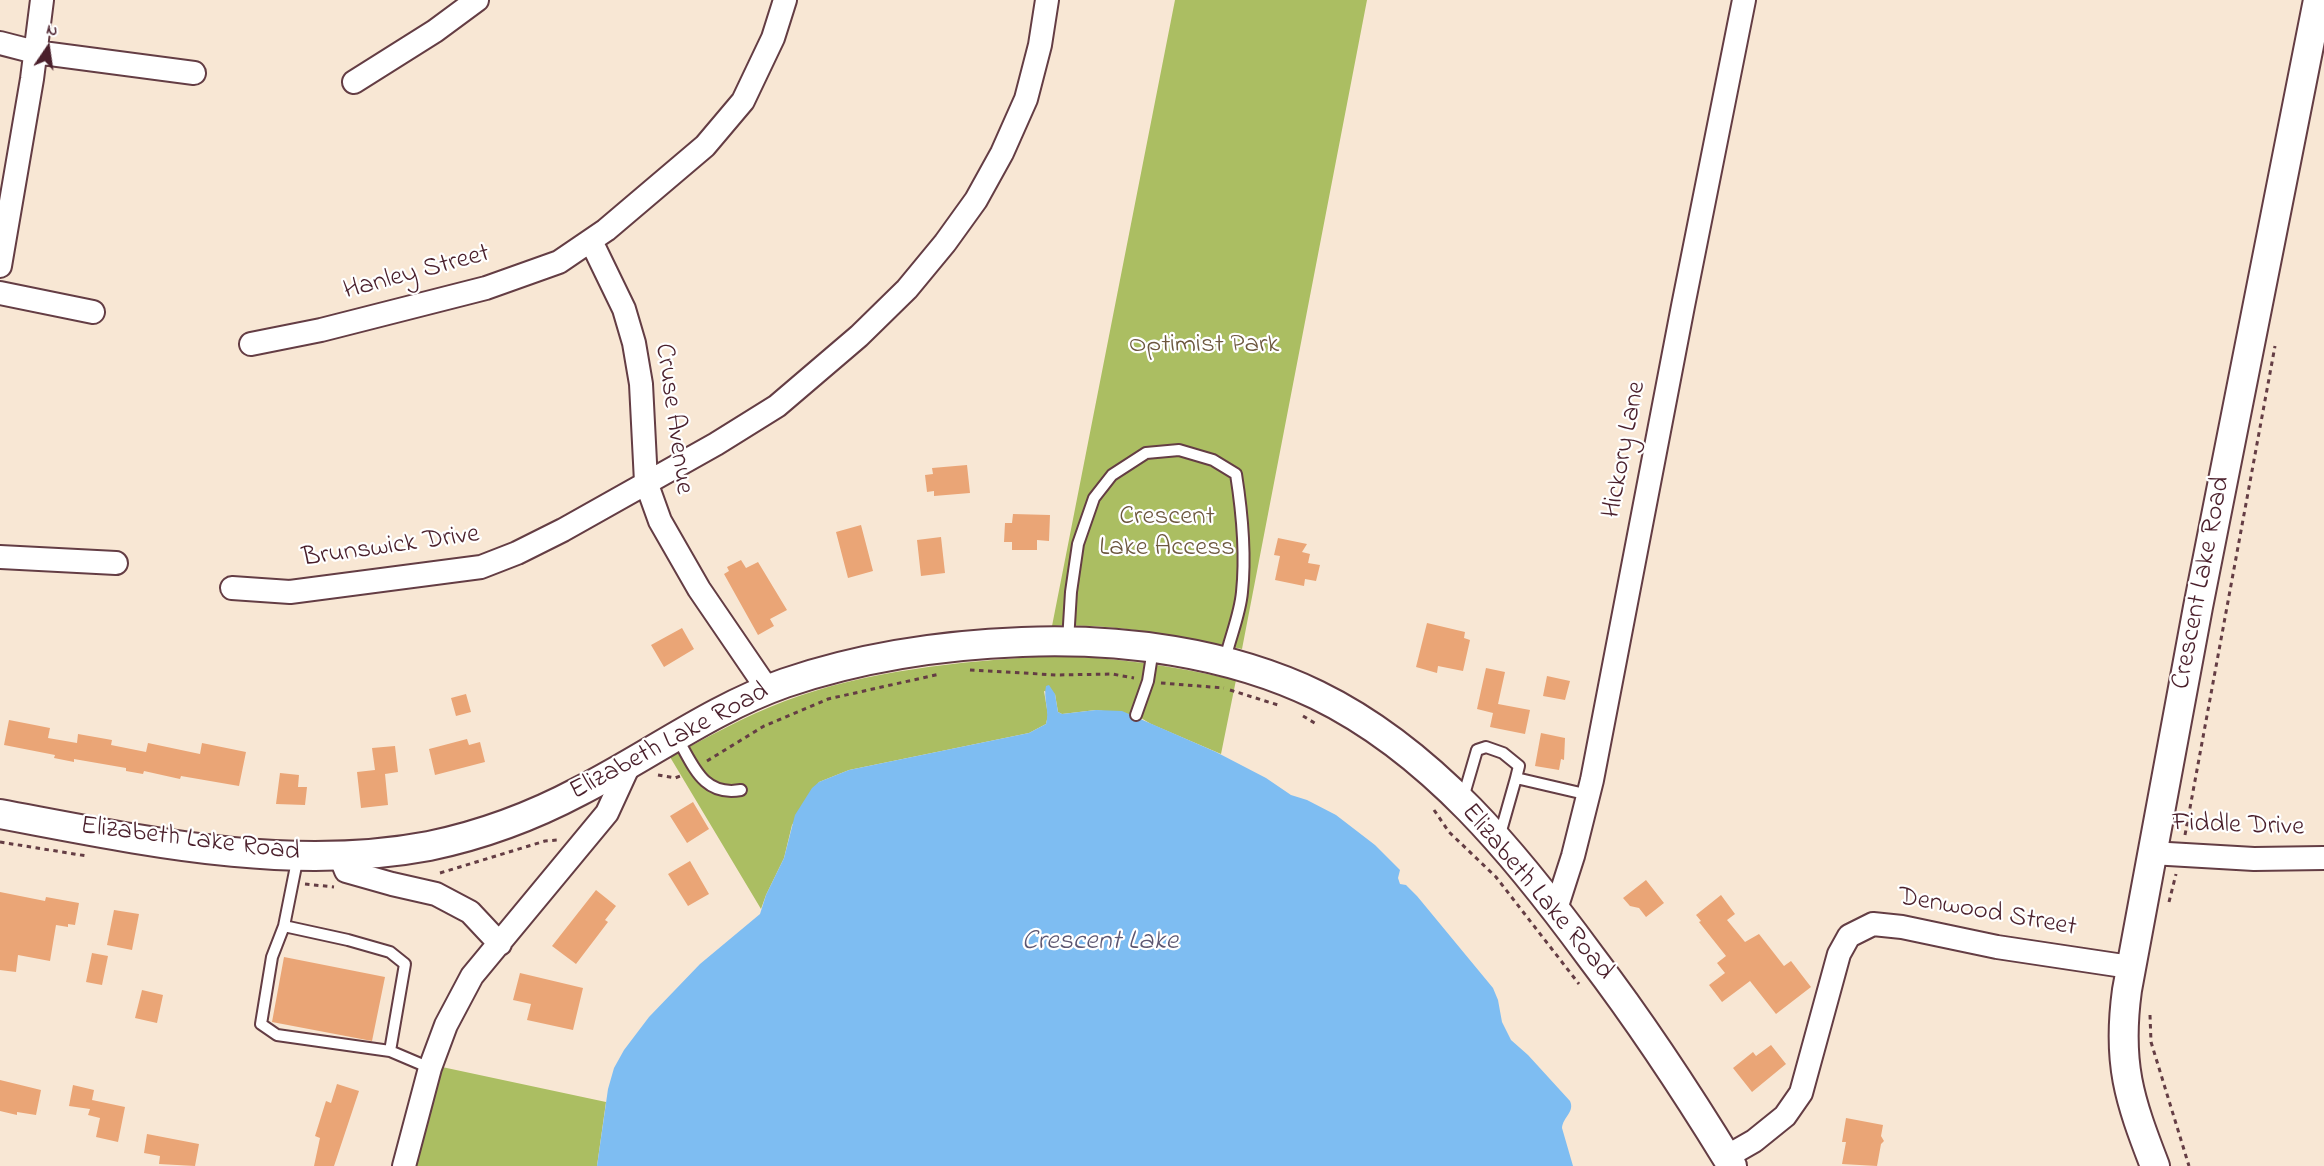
<!DOCTYPE html>
<style>
body{margin:0}
#map{position:relative;width:2324px;height:1166px;overflow:hidden;background:#f8e7d4;font-family:"Indie Flower",sans-serif}
canvas{display:block}
.north{position:absolute;left:18px;top:18px;width:60px;height:60px;-webkit-text-stroke:4px #fff;paint-order:stroke;rotate:13deg;font-size:16px;font-weight:700;line-height:24px;text-align:center;color:#4a1f2b}
.north::after{content:'';display:block;margin:auto;width:21px;height:27px;background:#4a1f2b;clip-path:polygon(50% 0,100% 100%,50% 72%,0 100%)}
</style>
<div id="map">
<canvas width="2324" height="1166"></canvas>
<div class="north">N</div>
</div>
<script>
const c = document.querySelector('canvas').getContext('2d');
c.lineJoin = 'round';
function paint(path, color) {
  c.fillStyle = color;
  c.fill(path, 'evenodd');
}
function stroke(path, color, width, dash) {
  c.strokeStyle = color;
  c.lineWidth = width;
  c.lineCap = dash ? 'butt' : 'round';
  c.setLineDash(dash || []);
  c.stroke(path);
}
function drawText(font, color, halo, rows, align = 'center') {
  c.font = font + ' "Indie Flower",sans-serif';
  c.lineWidth = 4.5;
  c.setLineDash([]);
  c.textBaseline = 'middle';
  c.strokeStyle = halo;
  c.fillStyle = color;
  for (const [text, x, y, turn = 0] of rows) {
    c.save();
    c.translate(x, y);
    c.rotate((+turn || 0) * Math.PI / 180);
    c.textAlign = isNaN(turn) ? turn : align;
    if (halo) c.strokeText(text, 0, 0);
    c.fillText(text, 0, 0);
    c.restore();
  }
}
paint(new Path2D(`
 M1175 0H1367L1242 649C1179 637 1117 623 1052 626Z
 M1046 656C1111 656 1172 666 1236 680L1221 754 1151 724 1136 715 1096 710 1062 714 1058 712 1055 694 1044 691 1048 715 1046 724 1029 733 849 770 819 782 792 825 784 858 766 895 761 909 670 757C708 737 745 716 785 701 868 670 958 662 1046 656Z
 M442 1067 606 1102 597 1166H413L421 1130Z`), '#abbe62');
paint(new Path2D(`
 M1049 685 1055 694 1058 712 1062 714 1096 710 1122 711 1216 752 1266 778 1291 795 1307 800 1336 815 1375 845 1400 870 1398 878 1400 884 1406 885 1417 896 1493 988 1498 1000 1502 1022 1511 1040 1528 1055 1570 1101C1575 1112 1563 1117 1562 1128L1573 1166H597L608 1089 614 1068 624 1050 649 1017 700 964 760 914 766 895 784 858 795 815 812 788 819 782 849 770 1029 733 1046 724C1050 711 1043 699 1046 686Z`), '#7ebdf2');
paint(new Path2D(`
 M967 465 970 493 934 496V491L927 492 925 475 933 474 932 468Z
 M1013 514 1050 515 1049 541 1037 540V550H1012V542H1004L1005 523H1012Z
 M861 525 873 571 848 578 836 532Z
 M941 537 945 573 921 576 917 540Z
 M1278 538 1307 544 1302 552 1310 554 1308 563 1320 565 1316 581 1305 579 1304 586 1275 580 1280 556 1274 555Z
 M741 560 746 568 758 562 787 610 770 619 774 626 758 635 724 574 729 571 727 567Z
 M1427 623 1465 632 1464 638 1470 640 1463 671 1438 666 1437 673 1416 667Z
 M682 628 694 649 664 667 651 645Z
 M1486 668 1505 672 1498 704 1530 710 1525 734 1490 727 1493 713 1477 709Z
 M1547 676 1570 681 1565 700 1543 696Z
 M466 694 471 712 456 716 451 698Z
 M9 720 50 728 48 738 77 743 78 734 112 740 111 745 146 752 148 743 200 754 202 743 246 752 239 786 181 776 180 779 144 771 143 774 126 771V768L74 759V762L54 758 55 755 4 745Z
 M1541 733 1565 738 1564 760 1561 759 1559 770 1535 766Z
 M467 739 469 745 480 742 485 762 435 775 429 749Z
 M395 746 398 772 385 774 388 805 361 808 357 772 375 770 372 748Z
 M280 773 299 775 298 787H307L305 805 276 804Z
 M693 802 709 829 687 843 670 816Z
 M690 861 709 894 688 906 668 874Z
 M1646 880 1664 903 1646 917 1639 908 1630 906 1623 898Z
 M596 890 616 906 605 920 608 922 576 964 552 946Z
 M0 892 45 901 46 897 79 903 75 925 68 924V927L56 925 50 961 18 955 16 972 0 970Z
 M1721 895 1735 914 1727 920 1745 942 1759 934 1784 966 1791 961 1811 987 1776 1014 1750 981 1722 1002 1709 985 1725 973 1717 963 1726 956 1699 922 1701 921 1696 915Z
 M114 910 139 914 132 950 107 945Z
 M92 953 108 956 102 985 86 982Z
 M284 957 385 977 372 1041 272 1022Z
 M520 973 583 988 573 1030 527 1020 531 1004 513 1000Z
 M142 990 163 995 157 1023 135 1018Z
 M1771 1045 1786 1064 1752 1092 1733 1068 1753 1052 1756 1056Z
 M0 1080 41 1090 36 1115 17 1112V1115L0 1111Z
 M337 1084 359 1091 334 1166H314L320 1138 315 1136 326 1101 331 1103Z
 M73 1085 94 1090 92 1100 125 1107 118 1142 96 1137 100 1118 88 1115 90 1109 69 1106Z
 M1846 1118 1883 1125 1881 1136 1884 1141 1881 1144 1877 1166 1842 1164 1846 1142H1842Z
 M147 1134 199 1144 195 1166 159 1164 160 1156 144 1153Z`), '#eaa576');
const service = new Path2D(`
 M1068 641 1071 592 1078 544 1094 498 1112 475 1146 453 1179 450 1213 460 1236 474C1242 512 1246 554 1242 592 1240 615 1230 637 1225 660
 M1136 715 1148 681 1153 649
 M676 736C693 764 702 797 741 790
 M1463 798 1477 750 1486 747 1503 753 1519 766 1516 778 1589 795
 M1499 838 1516 778
 M298 856 284 926 348 940 390 952 405 964 390 1051 430 1068
 M284 926 272 957 261 1024 277 1035 390 1051`);
const minor = new Path2D(`
 M0 43 35 52 194 73
 M354 82 435 31 477 0
 M591 241 624 309 634 343 641 384 646 482 660 521 699 589 768 690
 M0 266 32 79 42 0
 M0 293 93 312
 M251 344 321 330 486 288 559 262 606 230 705 146 743 101 773 38 785 0
 M0 557 116 563
 M232 588 290 592 481 567 517 553 563 530 716 444 777 406 859 336 907 289 945 243 976 200 1002 153 1026 99 1040 45 1047 0
 M2151 853 2254 859 2324 858
 M340 856 346 871 392 884 436 894 470 912 500 944
 M1556 909 1573 856 1592 780 1683 306 1744 0
 M1726 1157 1754 1141 1785 1116 1801 1093 1839 954 1849 936 1873 924 1902 927 1997 947 2130 967
 M404 1166 430 1068 446 1025 472 976 607 813 630 763`);
const tertiary = new Path2D(`
 M0 814C140 840 287 873 429 846 482 835 533 816 580 791 649 756 711 709 785 683 861 657 942 645 1022 642 1121 638 1228 652 1317 695 1432 751 1517 856 1591 957 1642 1024 1688 1094 1732 1166
 M2155 1166C2129 1099 2117 1063 2127 990L2198 607 2318 0`);
stroke(service, '#643d44', 14);
stroke(minor, '#643d44', 26);
stroke(tertiary, '#643d44', 32);
stroke(new Path2D(`
 M970 670 1057 675 1112 674 1134 678
 M1161 683 1224 688
 M1230 690 1278 705
 M1303 716 1318 725
 M707 761 764 726 828 699 940 674
 M658 775 675 778 683 775
 M1434 810 1449 832 1496 877 1579 984
 M2185 835 2275 346
 M0 842 87 856
 M440 873 545 841 558 840
 M305 884 334 887
 M2169 902 2176 874
 M2150 1015 2151 1042 2189 1166`), '#643d44', 3, [4.5, 4.5]);
stroke(service, '#fff', 10);
stroke(minor, '#fff', 22);
stroke(tertiary, '#fff', 28);
drawText('27px', '#4a1f2b', '#fff', [
 ["Hanley Street",417,274,-15],
 ["Cruse Avenue",672,419,82],
 ["Hickory Lane",1626,450,-79],
 ["Brunswick Drive",391,548,-8],
 ["Crescent Lake Road",2203,583,-79],
 ["Elizabeth Lake Road",670,743,-28],
 ["Fiddle Drive",2238,827,2],
 ["Elizabeth Lake Road",190,841,7],
 ["Elizabeth Lake Road",1536,893,50],
 ["Denwood Street",1987,914,10]
]);
drawText('27px', '#6c573e', '#fff', [
 ["Optimist Park",1204,347],
 ["Crescent",1167,519],
 ["Lake Access",1167,550]
]);
drawText('italic 28px', '#5c5671', '#fff', [
 ["Crescent Lake",1100,943]
]);
</script>
